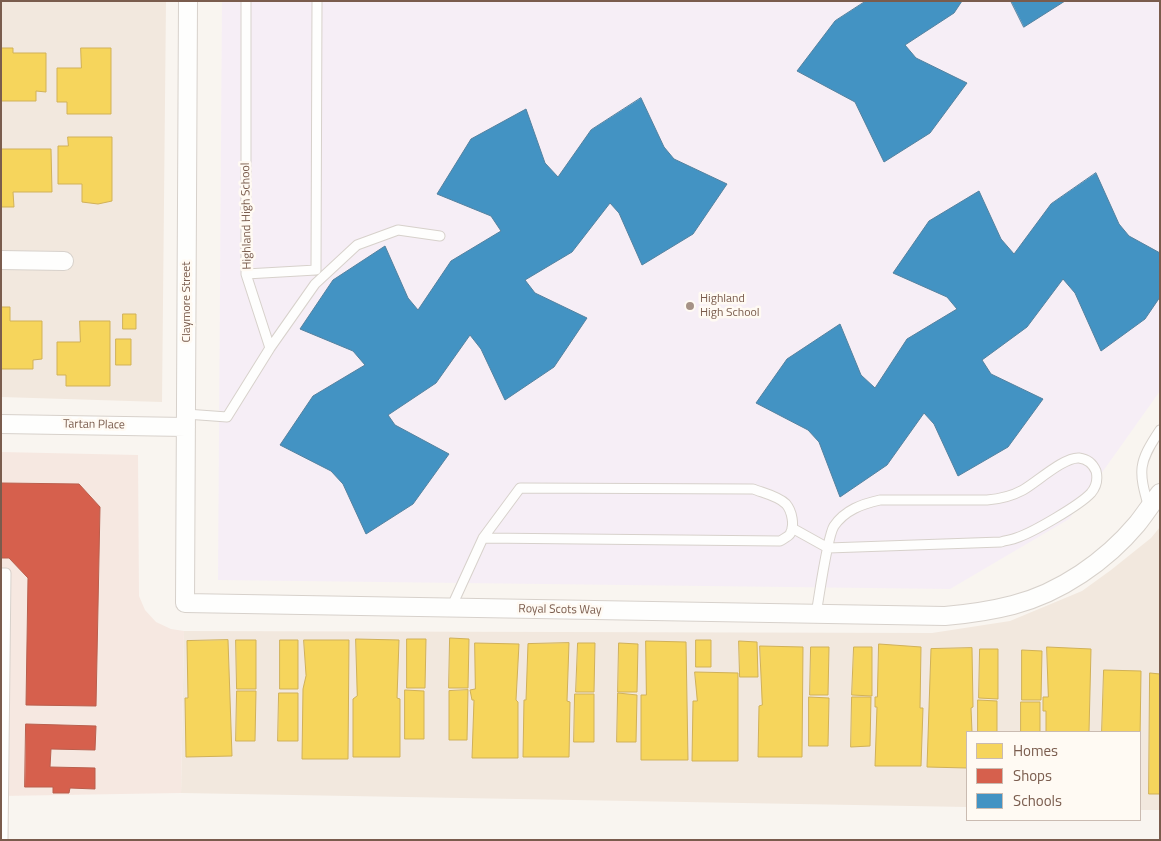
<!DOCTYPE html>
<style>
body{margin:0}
#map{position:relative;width:1161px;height:841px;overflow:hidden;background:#f9f5f0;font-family:"Titillium Web",sans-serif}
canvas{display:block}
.frame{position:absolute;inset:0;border:2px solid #7a5c4d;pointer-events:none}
.legend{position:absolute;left:966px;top:731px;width:175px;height:90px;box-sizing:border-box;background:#fffaf3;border:1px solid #cabbb1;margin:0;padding:6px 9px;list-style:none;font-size:15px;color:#7a5c4d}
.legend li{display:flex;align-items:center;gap:10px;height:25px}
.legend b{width:25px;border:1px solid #cabbb1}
</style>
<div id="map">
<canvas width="1161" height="841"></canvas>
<div class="frame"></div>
<ul class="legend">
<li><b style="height:14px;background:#f6d55c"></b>Homes</li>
<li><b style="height:14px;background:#d6604d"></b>Shops</li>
<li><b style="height:14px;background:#4393c3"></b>Schools</li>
</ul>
</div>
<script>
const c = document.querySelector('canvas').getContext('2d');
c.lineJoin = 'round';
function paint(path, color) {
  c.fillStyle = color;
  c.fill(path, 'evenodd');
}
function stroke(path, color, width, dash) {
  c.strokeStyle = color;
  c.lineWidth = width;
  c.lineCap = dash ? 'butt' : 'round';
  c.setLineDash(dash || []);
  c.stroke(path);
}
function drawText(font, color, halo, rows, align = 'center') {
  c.font = font + ' "Titillium Web",sans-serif';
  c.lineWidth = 5;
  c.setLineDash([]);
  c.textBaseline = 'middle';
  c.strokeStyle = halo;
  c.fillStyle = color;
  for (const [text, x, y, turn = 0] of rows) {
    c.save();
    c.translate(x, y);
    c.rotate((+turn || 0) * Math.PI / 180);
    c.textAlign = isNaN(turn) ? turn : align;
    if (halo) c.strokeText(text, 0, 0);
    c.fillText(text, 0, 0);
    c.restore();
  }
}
paint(new Path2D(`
 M1 1H166L162 402 1 397Z
 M1160 527V810H1140V732H967V807L181 793 184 631 932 633 1010 621 1082 591 1111 570 1151 538Z`), '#f2e8de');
paint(new Path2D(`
 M1 452 138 455 139 596 145 610 156 622 171 629 184 631 181 793 1 796Z`), '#f6e8e1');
paint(new Path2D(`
 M222 1H1160V391L1069 519 950 589 218 580Z`), '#f6eef6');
const homes = new Path2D(`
 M1 48H13V53H46V92L36 91V101H1Z
 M81 48H111V114H67V102H57V68H81Z
 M68 137H112V201L98 204 82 202V184H58V146H68Z
 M1 149H51L52 192H13L14 207H1Z
 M1 307H10V321H42V359L33 360V369H1Z
 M123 314H136V329H123Z
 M80 321H110V386H66V375H57V342H80Z
 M116 339H131V365H116Z
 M450 638 469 639 468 688H449Z
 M356 639 399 640 397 698 400 699V757H353V699L357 696Z
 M407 639H426L425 688H407Z
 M228 640 232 756 186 757 185 698H188L187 641Z
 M236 640H256V689H237Z
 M280 640H298V689H280Z
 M304 640H349L348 759H302L303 689 306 676Z
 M696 640H711V667H696Z
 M646 641 686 642 688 760H641V695H646Z
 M739 641 757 642 758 677H740Z
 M475 643 519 644 516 700 518 702V758H472L474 700H472L470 690 475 689Z
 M569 643 567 701 570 702 569 757H523L524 700H526L528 644Z
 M578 643H595L594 692H576Z
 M619 643 638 644 637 692H618Z
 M879 644 921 647 920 708H923L921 766H875L877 707H875V697H877Z
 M760 646 803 647 802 757H758L759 706 762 705Z
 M811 647H829L828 695H810Z
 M854 647H872V696L852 695Z
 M1047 647 1091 649 1089 732H1046V711H1043V697H1048Z
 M972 648 973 707 971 708 972 732H967V768L927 767 931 649Z
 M980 649H998V699L979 698Z
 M1022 650 1042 651 1041 700H1022Z
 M1104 670 1141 671 1140 740V732H1102Z
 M695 672 738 673V761H692L693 701H697Z
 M1150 673 1160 674V794H1149Z
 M405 690 424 691V739H405Z
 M468 690 467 740H449V691Z
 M237 691H256L255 741H236Z
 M279 693H298V741H278Z
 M618 693 637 695 636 742H617Z
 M575 694H594V742H574Z
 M809 697 829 698 828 746H809Z
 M852 697H871L870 746 851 747Z
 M978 700 997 701V732H978Z
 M1021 702H1040V732H1021Z`);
paint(homes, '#f6d55c');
stroke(homes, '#d1b158', 1);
const shops = new Path2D(`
 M1 483 79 484 100 507 96 706 26 705 28 578 9 558H1Z
 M26 724 96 726 95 750 51 749 50 767 95 768V789L70 788 69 793H53V787H25Z`);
paint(shops, '#d6604d');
stroke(shops, '#ba5f4d', 1);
const schools = new Path2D(`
 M866 1H962L954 13 905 45 916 58 967 83 930 133 884 162 855 102 797 71 835 21Z
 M1011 1H1065L1024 27Z
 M641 98 664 147 674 159 727 184 693 234 642 265 619 213 610 203 572 252 525 280 535 293 587 318 554 367 505 400 481 349 470 335 436 383 388 415 395 425 449 454 413 504 366 534 343 484 331 471 280 445 313 396 365 365 353 351 300 329 333 280 385 246 408 298 418 310 451 261 501 231 491 216 437 194 471 139 526 109 545 163 558 177 591 130Z
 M1096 173 1119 224 1129 236 1160 253V297L1145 319 1101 351 1075 293 1063 279 1027 327 982 360 991 374 1043 399 1008 447 958 476 934 424 924 413 887 465 840 497 819 442 808 430 756 403 787 359 840 324 861 375 875 388 907 339 957 309 947 297 893 273 929 221 979 191 1001 239 1014 254 1051 204Z`);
paint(schools, '#4393c3');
stroke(schools, '#5482a0', 1);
const lane = new Path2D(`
 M246 1V274L270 348
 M246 274 316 270 317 1
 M186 414 227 417 270 348 315 284 357 245 398 230 440 236
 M1149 508C1138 470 1138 463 1160 430
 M792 528 828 548 1001 542C1006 540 1012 540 1016 538 1032 533 1080 505 1091 493 1096 487 1098 479 1096 471 1093 464 1087 459 1079 458 1064 457 1037 482 1023 490 1012 496 1000 499 987 500H880C862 504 845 510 834 526 827 537 819 598 816 614
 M1 573H6L3 840
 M451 608 483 538 780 541C783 539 788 537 790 534 795 526 792 511 786 504 778 496 763 493 753 489L520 488 483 538`);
const street = new Path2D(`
 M188 1 185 603 945 616C968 614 990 611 1013 605 1060 593 1106 561 1137 524 1145 514 1152 503 1160 493
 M1 260 64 261
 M1 424 186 427`);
stroke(lane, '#d7d1cb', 11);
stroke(street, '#d7d1cb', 20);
stroke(lane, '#fefefd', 9);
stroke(street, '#fefefd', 18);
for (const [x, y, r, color] of [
 [690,306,5,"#a69286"]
]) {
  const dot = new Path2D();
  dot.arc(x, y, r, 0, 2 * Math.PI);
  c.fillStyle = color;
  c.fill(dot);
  stroke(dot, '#fffaf3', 2);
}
drawText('12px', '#7a5c4d', '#fffaf3', [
 ["Highland High School",247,216,-91],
 ["Claymore Street",187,302,-90],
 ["Tartan Place",94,425,1],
 ["Royal Scots Way",560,610,1]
]);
drawText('12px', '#7a5c4d', '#fffaf3', [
 ["Highland",700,299],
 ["High School",700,313]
], 'left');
</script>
